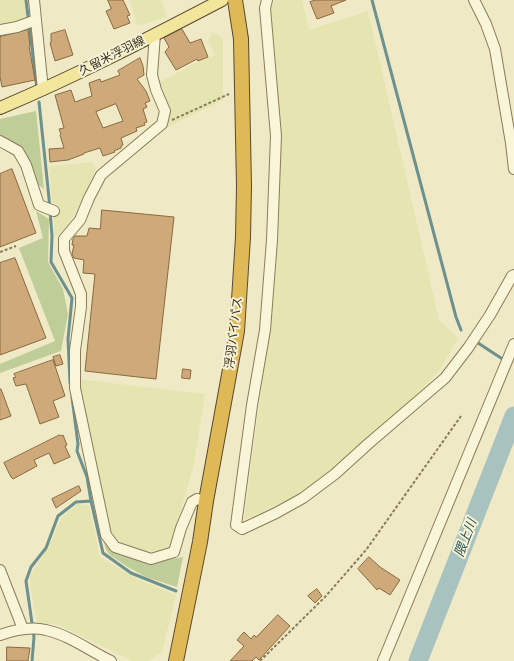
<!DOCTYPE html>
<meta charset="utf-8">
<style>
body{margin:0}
canvas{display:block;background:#efe9c5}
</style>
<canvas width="514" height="661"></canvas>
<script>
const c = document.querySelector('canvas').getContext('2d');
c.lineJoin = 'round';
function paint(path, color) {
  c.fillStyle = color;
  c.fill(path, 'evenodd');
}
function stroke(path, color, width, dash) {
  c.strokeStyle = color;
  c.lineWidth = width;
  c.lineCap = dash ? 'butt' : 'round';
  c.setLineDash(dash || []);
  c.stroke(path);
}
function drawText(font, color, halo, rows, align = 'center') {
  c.font = font + ' Lora,"Noto Sans JP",serif';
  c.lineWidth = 4;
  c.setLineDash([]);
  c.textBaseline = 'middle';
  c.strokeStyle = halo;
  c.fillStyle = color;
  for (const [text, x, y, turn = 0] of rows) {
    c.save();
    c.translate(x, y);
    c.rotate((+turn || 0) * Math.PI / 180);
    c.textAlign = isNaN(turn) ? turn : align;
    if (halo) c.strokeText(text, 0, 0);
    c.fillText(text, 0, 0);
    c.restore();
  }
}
paint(new Path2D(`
 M0 0H26L28 17 14 24 0 26Z
 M129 0H161L167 17 137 26 131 4Z
 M275 0H302L309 30 368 11 439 320 458 338 439 371 381 430 305 492 244 520 269 329 275 238 270 11Z
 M212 32 220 36 223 40V100L166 128 169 110 158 83 194 64 215 55 208 41Z
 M93 162 96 169 79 206 66 228 55 237 49 166Z
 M77 379 205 394 193 468 169 551 141 552 111 541Z
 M77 504 89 506 100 557 137 579 176 595 162 652 148 661H132L58 625 37 622 30 584 31 573 41 559 53 538 62 517Z`), '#e5e5b2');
paint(new Path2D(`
 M36 111 44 189 36 183 22 149 0 135V119Z
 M36 211 49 219 48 262 63 289 68 314 61 351 0 373V364L55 341 19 248 43 238Z
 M101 531 116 550 153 562 183 557 177 587 146 577 128 567 110 555 106 550Z`), '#bfcd98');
stroke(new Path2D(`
 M26 0 37 89
 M372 0 456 317 461 330
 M39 102 49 198 52 236 51 262 72 298 68 339 70 383
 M475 341 504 360
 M91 501 103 553 131 573 176 591
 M32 661 34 637 26 581 31 567 46 548 58 516 76 502 91 501 87 477 77 451 78 444 72 397`), '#6d918e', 3);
stroke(new Path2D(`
 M418 661 514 416`), '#a7c2bf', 19);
const building = new Path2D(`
 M108 0H123L130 15 127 16 130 23 114 29 106 11 111 9Z
 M316 0H346L331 6 334 13 317 19 310 2Z
 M182 29 190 43 201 39 208 57 198 61 197 59 176 70 165 52 169 47 164 38Z
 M28 30 30 45 29 46 35 80 2 87 0 77V37Z
 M65 30 73 55 55 61 50 43H51V34Z
 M140 58 143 66 144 75 137 79 146 91 150 101 145 103 147 107 143 109 147 122 144 123 145 125 136 128 137 131 121 138 123 145 121 146V148L114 151 115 152 103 156 100 148 84 153V154L68 160 50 162 49 149 64 148 60 135 61 134 59 129 64 128 55 95 71 90 75 102 92 96 89 83 100 79 101 82 120 75 118 71ZM116 104 123 121 103 128 96 112Z
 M12 169 36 233 0 247V174Z
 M102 210 174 217 156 379 85 371 95 274 83 273 84 260 74 258 72 254 74 245H72L73 239 75 236H87L89 228 100 229Z
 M15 258 46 338 0 355V263Z
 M60 355 63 364 56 366 53 357Z
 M53 360 65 396 53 401 59 417 40 424 26 384 16 386 13 378 16 377 14 374Z
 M183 369 191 370 190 379 182 378Z
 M0 389H1L11 416 0 420Z
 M60 435 61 436 63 435 67 445 65 446 70 457 54 464 49 453 34 460 37 466 13 479 11 477 4 463Z
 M79 486 81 491 56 508 52 499Z
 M369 557 380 567 400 580 390 595 379 588 377 590 358 569Z
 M317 589 322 596 315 603 308 596Z
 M278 615 290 626 259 660 256 657 252 661H230L244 646 237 640 244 632 251 639 254 635 256 637Z
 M7 647 30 648 28 661H7Z`);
paint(building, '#ceaa7a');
stroke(building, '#8a6940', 1);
const minor = new Path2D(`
 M34 0 43 90
 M267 0 265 8 276 136 272 240 265 330 252 405 236 525 242 529 276 513 303 498 335 474 368 444 445 378 468 348 490 315 512 276 514 275
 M474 0 486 24 495 49 511 143 514 169
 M0 30 17 27 36 20
 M155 34 152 75 156 90 165 111 162 124 101 175 89 198 80 220 64 239V251L81 294V307L75 350V388L106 535 115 547 151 559 174 552 181 528 192 502 197 499 206 501
 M0 141 18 151 26 165 39 205 54 211
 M0 570 23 629
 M0 635C14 630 31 626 46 630 69 635 90 651 111 661
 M383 661 514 344`);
const major = new Path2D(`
 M0 108C76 76 149 38 222 0`);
const highway = new Path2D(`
 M176 661 200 542 206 501 237 331 243 237 244 186 241 39 235 0`);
stroke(minor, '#8a7c5a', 12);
stroke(major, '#58492f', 14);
stroke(highway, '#58492f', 16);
stroke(new Path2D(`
 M172 120 229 94
 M0 252 16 246
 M260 661 325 597 366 550 461 416`), '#8a7c5a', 2, [3, 2]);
stroke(minor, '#f9f5d8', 10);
stroke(major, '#f2e59c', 12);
stroke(highway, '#dfb955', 14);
drawText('12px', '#3a301f', '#f6f2d5', [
 ["久留米浮羽線",112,56,-27],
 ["浮羽バイパス",234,333,-83]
]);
drawText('italic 13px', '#2e565a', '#f6f2d5', [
 ["隈上川",466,538,-69]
]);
</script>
